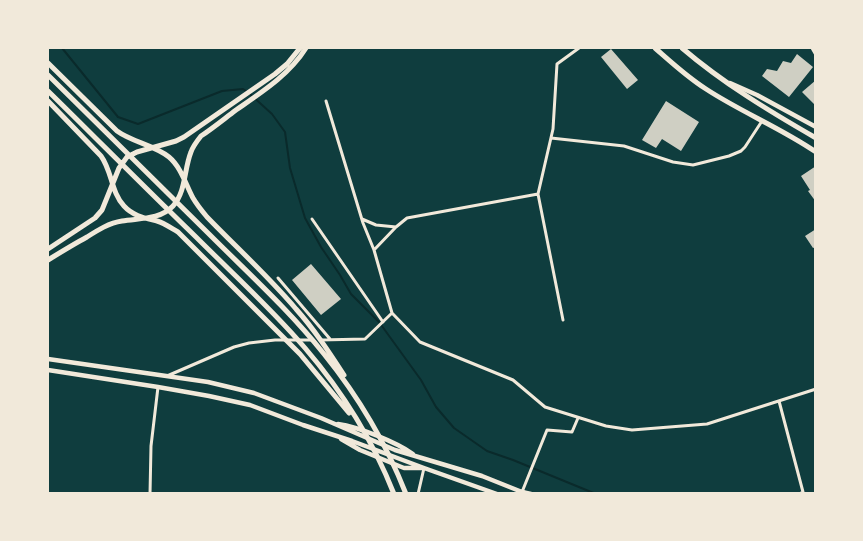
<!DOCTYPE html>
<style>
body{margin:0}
#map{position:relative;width:863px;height:541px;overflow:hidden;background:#0f3d3e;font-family:"PT Sans",sans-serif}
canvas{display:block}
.frame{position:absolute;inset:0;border:49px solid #f1e9da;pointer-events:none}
</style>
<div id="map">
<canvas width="863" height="541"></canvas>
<div class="frame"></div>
</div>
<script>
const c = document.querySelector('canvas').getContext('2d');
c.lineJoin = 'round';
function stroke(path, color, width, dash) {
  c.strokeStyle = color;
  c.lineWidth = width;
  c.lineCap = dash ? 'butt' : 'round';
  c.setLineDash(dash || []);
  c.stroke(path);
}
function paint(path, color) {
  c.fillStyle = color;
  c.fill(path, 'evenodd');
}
stroke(new Path2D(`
 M62 48 118 117 138 124 222 91 243 89 246 91
 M250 94 272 114 285 132 290 168 305 218 321 247 340 275 351 294 379 322 421 380 436 407 454 428 487 451 513 460 596 494`), '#0a2a2b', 2);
paint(new Path2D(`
 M611 49 638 80 627 89 601 57Z
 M797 54 813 67 789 97 762 76 767 69 777 71 783 61 791 63Z
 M816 80V106L802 92Z
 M666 101 699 122 681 151 662 139 656 148 642 140Z
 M816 166V202L808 191 810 190 801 176Z
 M816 229V247L813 248 805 236Z
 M311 264 341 299 321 315 292 280Z`), '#cfcfc3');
stroke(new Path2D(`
 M812 48 816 55
 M326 101 363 223 374 250
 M551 138 624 146 673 162 693 165 729 156 741 151 745 147 762 121
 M312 219 383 322
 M362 219 376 225 396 227
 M278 278 330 339
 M392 313 420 342 513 380 545 407 606 426 632 430 707 424 816 389
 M563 320 538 194 553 129 557 64 579 48
 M320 340 365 339 392 313 374 250 396 227 407 218 538 194
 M167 376 234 347 249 343 275 340H312
 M779 401 803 492 799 494
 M522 492 547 430 572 432 578 418
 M150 494 151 446 158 387
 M418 494 424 468`), '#f1e9da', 3);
stroke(new Path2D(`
 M730 83 757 95 816 127
 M48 359 208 382 254 393 321 418 395 450 482 476 522 492 531 494
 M48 370 158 387 209 396 250 405 303 425 352 441 424 468 497 494
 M338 424C359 427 396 442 413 454
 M341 439 360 450 399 466 404 468H422`), '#f1e9da', 4.5);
stroke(new Path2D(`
 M655 48C671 62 687 77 706 89 741 112 781 128 816 152
 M682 48C723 83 769 111 816 138
 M522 492 526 494`), '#f1e9da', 5);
stroke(new Path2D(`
 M48 63 117 131C132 142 154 145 169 157 181 167 186 185 193 198 197 205 202 211 207 217 237 248 268 276 296 309 314 329 329 352 344 375
 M48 75C101 128 155 181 209 234 248 273 290 311 324 354 358 396 386 443 406 494
 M48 91C97 139 146 189 196 237 233 274 272 309 305 348 342 391 373 441 394 494
 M48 101 101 156C112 171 111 192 124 206 133 216 145 218 157 221 164 223 171 228 178 232L300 354 349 413
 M48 249 95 218 102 210 119 168 127 157 137 152 176 141 184 137 275 74 287 64 300 48
 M48 260C61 252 74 244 87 237 98 230 109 223 122 221 139 218 160 220 173 206 186 192 184 169 191 152 193 146 197 141 201 136 213 128 224 119 236 110 262 92 289 75 306 48`), '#f1e9da', 5);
</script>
